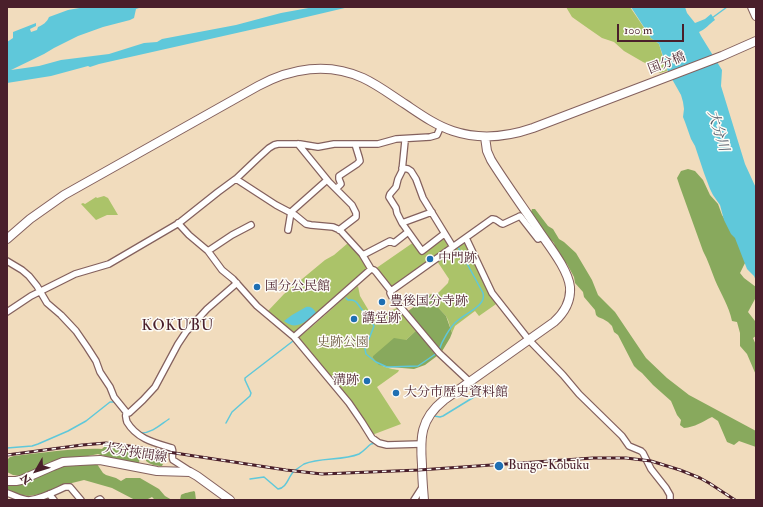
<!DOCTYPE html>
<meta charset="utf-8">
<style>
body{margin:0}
#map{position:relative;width:763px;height:507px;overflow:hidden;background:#f1dcbd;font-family:"IM FELL Double Pica",serif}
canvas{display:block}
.frame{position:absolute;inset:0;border:8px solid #4a1f2b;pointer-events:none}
.north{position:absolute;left:16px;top:451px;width:40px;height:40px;-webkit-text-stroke:3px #fdfcf7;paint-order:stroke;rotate:231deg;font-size:11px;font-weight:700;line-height:16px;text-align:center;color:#4a1f2b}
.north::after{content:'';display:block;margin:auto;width:14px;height:18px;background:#4a1f2b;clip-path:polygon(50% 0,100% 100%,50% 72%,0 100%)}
.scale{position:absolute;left:617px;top:24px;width:67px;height:18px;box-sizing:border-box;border:2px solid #4a1f2b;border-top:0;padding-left:5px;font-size:12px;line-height:14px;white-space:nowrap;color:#4a1f2b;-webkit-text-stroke:3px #fdfcf7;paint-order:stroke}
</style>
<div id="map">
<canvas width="763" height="507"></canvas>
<div class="frame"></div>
<div class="north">N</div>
<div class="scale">100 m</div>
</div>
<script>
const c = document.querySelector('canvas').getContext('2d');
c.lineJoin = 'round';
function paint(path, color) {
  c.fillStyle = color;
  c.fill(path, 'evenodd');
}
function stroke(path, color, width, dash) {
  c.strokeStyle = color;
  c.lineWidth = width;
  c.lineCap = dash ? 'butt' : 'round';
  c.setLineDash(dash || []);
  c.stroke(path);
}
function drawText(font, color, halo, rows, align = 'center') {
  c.font = font + ' "IM FELL Double Pica","Noto Serif JP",serif';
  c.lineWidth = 3;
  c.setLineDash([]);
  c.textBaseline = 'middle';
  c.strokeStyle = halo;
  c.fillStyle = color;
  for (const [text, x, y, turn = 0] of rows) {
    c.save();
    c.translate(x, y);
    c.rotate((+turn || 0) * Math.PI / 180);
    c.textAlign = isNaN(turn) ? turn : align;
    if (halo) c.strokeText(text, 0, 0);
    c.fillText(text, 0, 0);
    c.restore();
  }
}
paint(new Path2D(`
 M566 7H630L651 38 659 44 667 71 660 73 654 67 643 62 624 51 614 42 602 38 589 29 572 17Z
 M104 196 108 198 118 215H107L96 220 81 204 83 203 85 204 96 197 97 198Z
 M444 235 451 247 391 288 375 269 414 242 422 252Z
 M465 242 499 302 479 316 475 311 455 326 452 333 448 320 446 316 434 303V297L448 283 449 279 437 261Z
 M348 243 353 245 369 269 295 336 267 312 284 294 325 260 334 255Z
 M358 286 360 296 369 311C383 315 391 311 403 305L420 327 406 340 372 357C382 367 385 368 399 370L398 372 377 387 401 424 372 435 298 338C319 322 337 303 358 286Z`), '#abc369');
paint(new Path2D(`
 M688 169 695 171 703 180 710 195 718 204 722 215 736 238 746 261 740 273 744 278 756 287V299H755L748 312 755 321H756V336L753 338 756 345V375L747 354 740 346V333L737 322 732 321C729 306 721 294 715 280 711 270 708 260 703 251L680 187 677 178 681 171Z
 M532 209H535L548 226 553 229 559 239 564 242 576 253 592 280 598 295 615 312 646 358 667 378 689 395 756 431V447L739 441 734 445 727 442 718 421 712 417C702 422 695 427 684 428L680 425 681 420 677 415 671 401 653 385 642 373 638 370 634 366 618 335 614 332 612 326 608 322 603 319 598 317 596 315 595 310 584 297 583 292 575 283 574 277 567 264 562 261 556 250 554 243 552 241 549 240 533 216 531 212Z
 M434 294V303L446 316 452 333 450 338 441 353 425 365 414 369 390 367 379 365 372 357 394 338 406 340 420 327 408 311 422 301 425 295Z
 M105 446H112L135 449 143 451 147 450 167 453 168 455 161 460 160 462 163 464 162 466C156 466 151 465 146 461V457L141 455C139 458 140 462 138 465L129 464 98 454 88 456 21 476 13 475 7 472V460L10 457 14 456C43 453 73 448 102 449Z
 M92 462 97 464 103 473 106 475 116 478 121 481 126 478H140L159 489 165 496 172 500H155L152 497 146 500H135L112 488 84 480 68 484 41 494 28 496 22 495 7 491V484L58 465Z
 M194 491 195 492 196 500H180L181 495C184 493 190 492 194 491Z`), '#88a95d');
paint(new Path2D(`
 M85 7H142L136 9 134 18 130 20 103 27 78 36 54 48 44 54 11 70 39 66 61 60 109 54 144 43 157 42 162 39 236 25 281 13 314 7H349L281 23 99 64 90 67 88 66 51 76 7 83V42L13 38V32L36 23V26L30 29 31 32 37 30 38 27C43 25 47 22 49 17L68 10Z
 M631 7H685L687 13 695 23 705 19 711 14 715 20C709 24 706 29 699 32L701 36 722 70 721 86 745 164 756 188V281L754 276 747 269 735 238 731 234 724 220 720 205 713 195 710 189 704 173 695 146 691 139 685 122 683 117 684 109 683 102 681 95 668 72 665 62 659 44 651 38Z
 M306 307C311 306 314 309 316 313 306 322 296 331 284 321L292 315Z`), '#5fc8da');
stroke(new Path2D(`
 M712 18 727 7
 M346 298 348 300C357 299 357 304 363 311
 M365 314 374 326 365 349 366 354 376 362 387 367 418 366 437 353
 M299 336 340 300
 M439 350C442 341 450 327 457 321 465 313 487 306 483 293L458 247
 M474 383 485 393
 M118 406 124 414
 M434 416 440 417 443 416 474 397 481 395
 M226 423 232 412 250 396 251 393 245 380V378L293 341
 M141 433C152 433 160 425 169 419
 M7 448 32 446 38 444 68 431 86 421 110 402H114L115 403
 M250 479 264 477 278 489C287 488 288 477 294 471 297 469 301 466 304 464 321 457 342 461 359 454 364 451 367 447 371 444L375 443`), '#5fc8da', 1.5);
const street = new Path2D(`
 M405 141 402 171 398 179 396 187 390 194 389 197 396 208 397 213 402 223 422 251 444 234
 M298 144 329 182 352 205 356 213V217L339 230
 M402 168 408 169 411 171 416 179 423 198 453 247
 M236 179 276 205 295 215 306 224 311 225 333 227 340 230 362 254 371 269 374 270 376 272 391 291 390 293 392 297 439 353 470 382
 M336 189 341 184 339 179V176L357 164 360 161 359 157 355 144
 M178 223 189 235 208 251 222 270 233 279 257 306 294 337 349 403 362 422 372 438 379 443 387 445 421 444
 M402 223 432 212
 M288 230 291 212 327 180
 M466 238 492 293 529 340 563 375 579 394 622 436 629 446 641 451 643 453 651 469 666 488 670 495V500
 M208 251 232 235 251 225
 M363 255 390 241 394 243 408 232
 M7 261 22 270 29 276 37 286 47 303 61 315 76 331 87 347 96 361 100 372 110 387 114 397 127 413H129L143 400 155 387 178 344 186 332 207 309 237 283
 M391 291 492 219C497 218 498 223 503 224L518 217 520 216 538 239 543 237
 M7 312 31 296 75 274 109 264 179 223 218 192 237 178 258 158 269 148 274 145 278 144H300L318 147 334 144H378L396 139 430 137 437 135 441 126
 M294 337 371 269
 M126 413C125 417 126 418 127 422 137 439 155 443 172 448 174 452 171 456 173 460L190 471V472
 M7 493C14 495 22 500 29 500 41 499 54 492 65 487H70L81 500
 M49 494 54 500
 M98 500 100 499 101 500
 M414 500 423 486`);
const secondary = new Path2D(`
 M752 7 756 16
 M7 239 30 219 64 195 258 86C291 68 328 62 363 78 378 85 391 95 405 104 420 114 435 125 453 131 480 140 507 137 533 128L722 56 756 41
 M7 481H16L21 480 53 466 63 462 80 461 100 460 157 471 190 472 197 476 230 500
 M424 500C423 488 422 477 422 465 420 438 420 419 444 400L554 322C564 313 571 301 570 287 568 269 549 246 539 231 523 207 506 184 491 160L487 151 485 137`);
stroke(street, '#84615e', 8);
stroke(secondary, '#84615e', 10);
stroke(street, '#fff', 5.5);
stroke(secondary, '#fff', 8);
const rail = new Path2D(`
 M7 455 82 445 106 443 129 446 286 470 322 474 419 470 593 458H626L651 461 680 470 700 478 709 483 735 500`);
stroke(rail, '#4a1f2b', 3);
stroke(rail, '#fdfcf7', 1.5, [4.5]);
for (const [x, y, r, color] of [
 [430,259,4,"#1f6fb2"],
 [257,287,4,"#1f6fb2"],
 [382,302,4,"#1f6fb2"],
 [354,319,4,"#1f6fb2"],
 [367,381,4,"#1f6fb2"],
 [396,393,4,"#1f6fb2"],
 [499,466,5,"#1f6fb2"]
]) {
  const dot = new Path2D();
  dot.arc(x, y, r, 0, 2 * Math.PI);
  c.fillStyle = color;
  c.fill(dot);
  stroke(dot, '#fdfcf7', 1.5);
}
drawText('13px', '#4a1f2b', '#fdfcf7', [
 ["国分橋",667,64,-21],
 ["大分挾間線",135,454,9]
]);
drawText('13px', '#4a1f2b', '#fdfcf7', [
 ["中門跡",438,259],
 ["国分公民館",265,287],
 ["豊後国分寺跡",390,302],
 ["講堂跡",362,319],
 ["溝跡",359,381,"right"],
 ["大分市歴史資料館",404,393],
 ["Bungo-Kobuku",508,466]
], 'left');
drawText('13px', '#6c5841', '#fdfcf7', [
 ["史跡公園",343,343]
]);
drawText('italic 14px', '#515a68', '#fdfcf7', [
 ["大分川",717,131,73]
]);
c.letterSpacing = '1px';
drawText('15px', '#4a1f2b', '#fdfcf7', [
 ["KOKUBU",178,327]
]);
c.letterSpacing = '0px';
</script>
